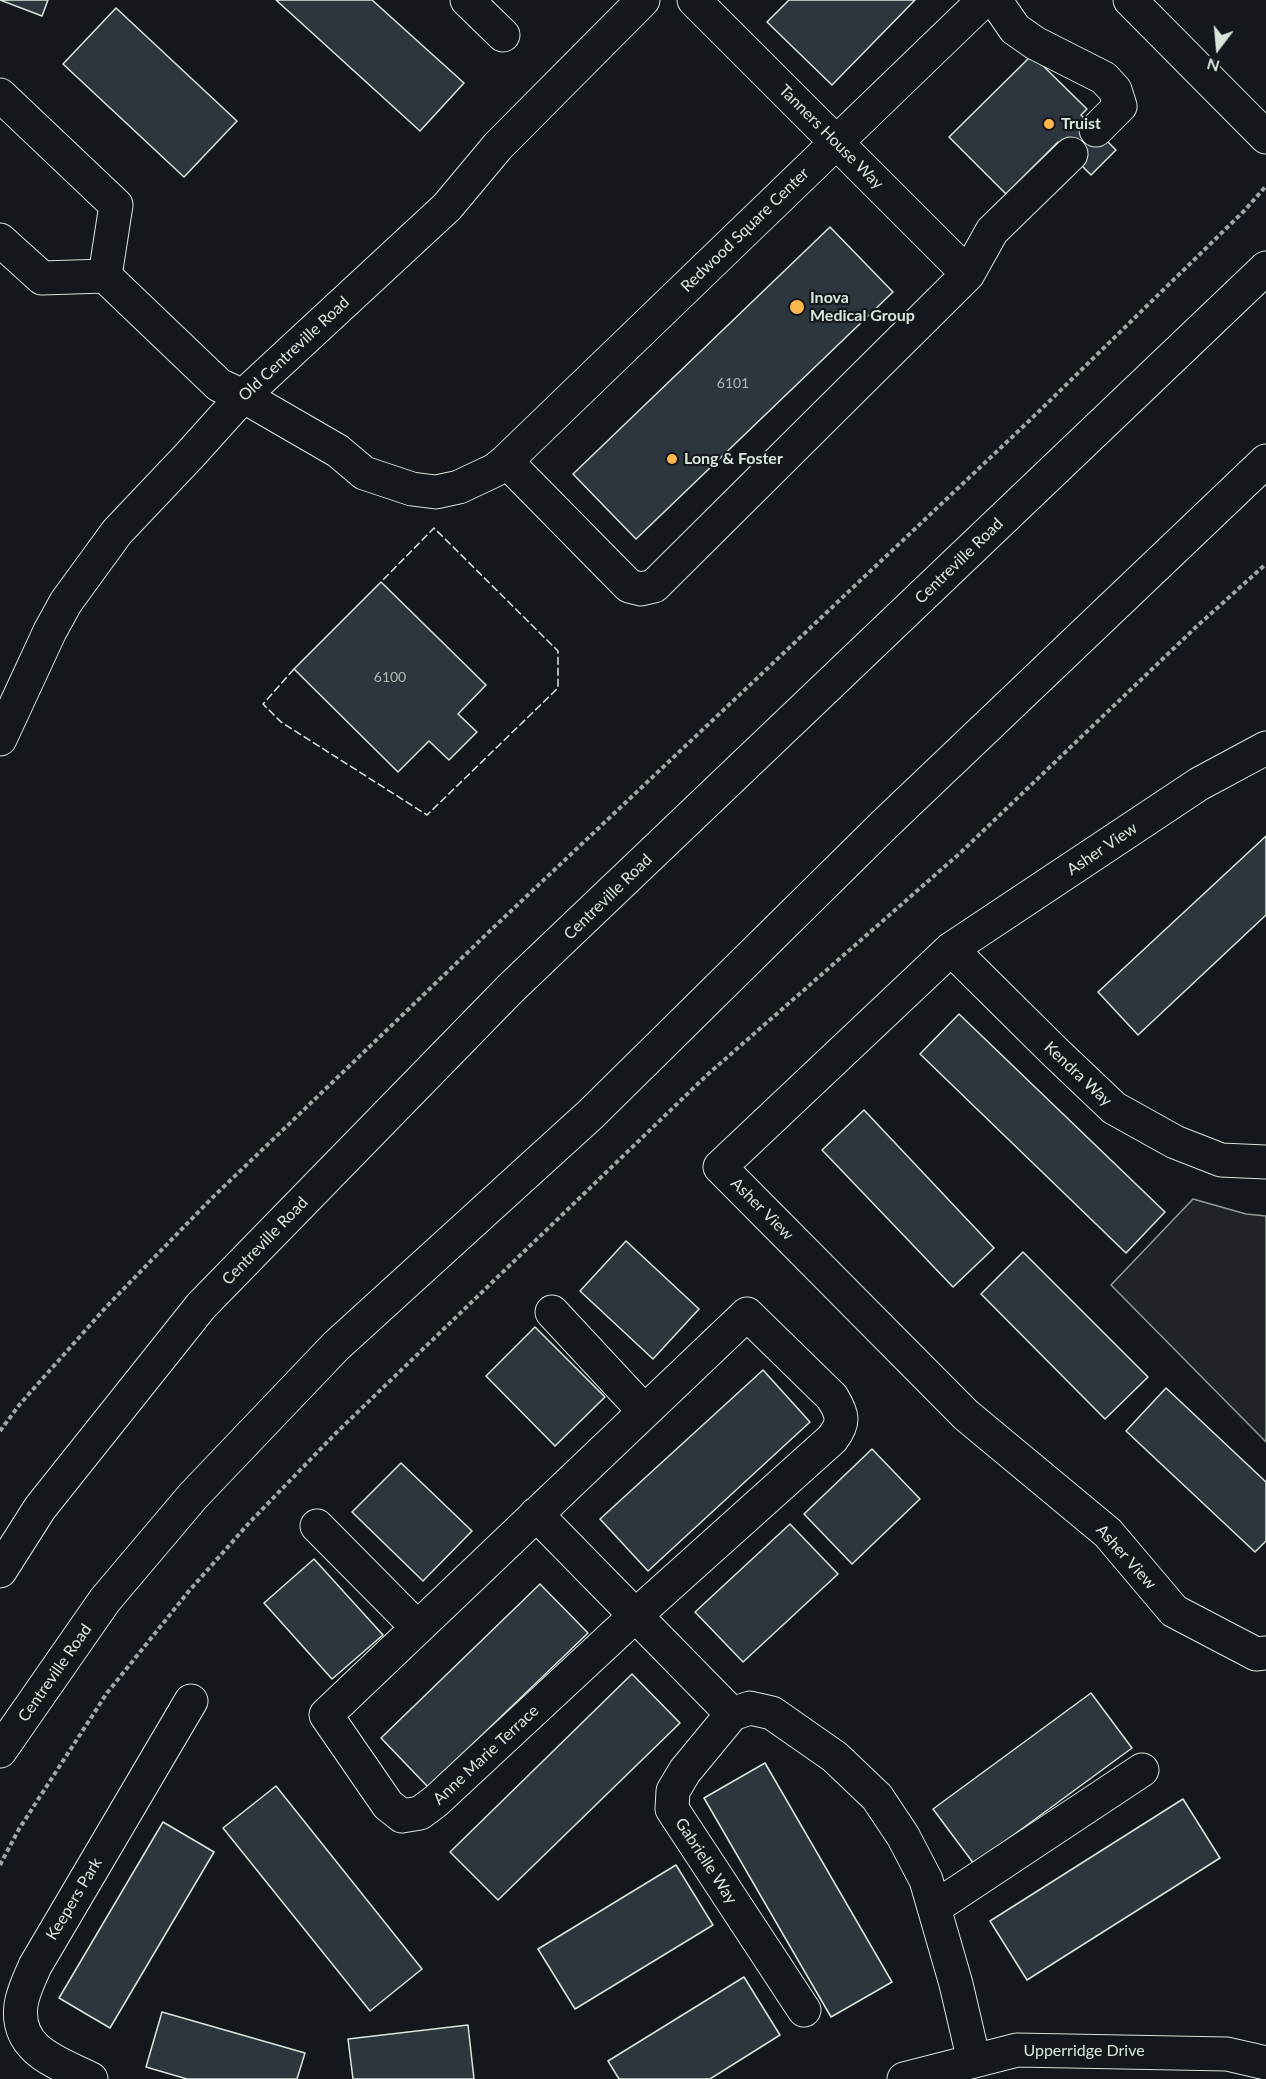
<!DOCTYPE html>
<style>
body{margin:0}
#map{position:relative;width:1266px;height:2079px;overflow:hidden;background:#14181c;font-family:Lato,sans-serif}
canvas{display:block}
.north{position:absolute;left:1188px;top:18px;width:60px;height:60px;-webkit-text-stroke:4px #14181c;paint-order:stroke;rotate:196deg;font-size:16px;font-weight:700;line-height:24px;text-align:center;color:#d8e6dc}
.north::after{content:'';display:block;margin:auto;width:21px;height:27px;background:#d8e6dc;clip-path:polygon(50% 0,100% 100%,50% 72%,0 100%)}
</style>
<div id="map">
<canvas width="1266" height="2079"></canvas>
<div class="north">N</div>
</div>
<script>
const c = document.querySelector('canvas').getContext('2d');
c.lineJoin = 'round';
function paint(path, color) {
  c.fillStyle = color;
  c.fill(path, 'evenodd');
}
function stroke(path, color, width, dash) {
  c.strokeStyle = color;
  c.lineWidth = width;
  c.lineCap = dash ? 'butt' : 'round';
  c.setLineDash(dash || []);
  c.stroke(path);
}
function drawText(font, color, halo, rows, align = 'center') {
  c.font = font + ' Lato,sans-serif';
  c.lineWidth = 4.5;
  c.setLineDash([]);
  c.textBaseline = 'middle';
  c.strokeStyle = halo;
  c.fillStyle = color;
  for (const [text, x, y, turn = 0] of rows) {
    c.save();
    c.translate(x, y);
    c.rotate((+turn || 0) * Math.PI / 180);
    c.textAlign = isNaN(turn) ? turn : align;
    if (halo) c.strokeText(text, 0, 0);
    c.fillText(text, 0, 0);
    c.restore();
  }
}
const green = new Path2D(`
 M1193 1199 1246 1214 1266 1216V1442L1111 1285Z`);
paint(green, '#202428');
stroke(green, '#939e99', 1.5);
const building = new Path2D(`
 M0 0H48L42 16Z
 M276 0H372L464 83 420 131Z
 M789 0H915L832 85 767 22Z
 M116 8 237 121 184 177 63 64Z
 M1032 55 1087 109 1081 115 1116 150 1091 175 1058 142 1006 194 949 137Z
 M830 227 893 292 636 539 573 474Z
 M381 582 486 685 458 714 477 732 449 760 429 741 398 772 294 669Z
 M1266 836V915L1138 1035 1098 992Z
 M959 1014 1165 1212 1126 1253 920 1054Z
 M864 1110 994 1248 953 1287 822 1150Z
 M626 1241 699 1309 653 1359 580 1291Z
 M1023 1252 1148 1377 1105 1419 981 1294Z
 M535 1327 605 1397 555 1446 486 1376Z
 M763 1370 810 1422 648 1571 600 1519Z
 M1166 1388 1266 1482V1541L1255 1552 1126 1431Z
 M872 1449 920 1499 852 1564 804 1514Z
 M401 1463 472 1531 423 1581 352 1512Z
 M790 1524 838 1574 743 1662 695 1612Z
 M314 1559 383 1635 332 1679 264 1603Z
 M540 1584 588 1633 428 1787 381 1738Z
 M632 1674 680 1723 498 1900 450 1852Z
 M1091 1693 1132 1748 974 1864 933 1809Z
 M765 1763 892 1982 831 2017 704 1798Z
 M276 1786 422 1969 370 2011 223 1828Z
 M1183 1799 1220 1858 1027 1980 990 1921Z
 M163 1822 214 1852 110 2028 59 1998Z
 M676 1865 713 1925 575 2009 538 1949Z
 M744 1977 780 2035 710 2079H619L608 2061Z
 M162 2012 305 2053 297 2079H187L146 2067Z
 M468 2025 474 2079H353L348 2039Z`);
paint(building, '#2c363c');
stroke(building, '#d8e6dc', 1.5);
const minor = new Path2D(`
 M467 0 503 35
 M694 0 968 274
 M995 0 1015 29 1035 43 1104 78 1115 90 1120 106 1096 130
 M1130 0 1266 137
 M0 95 116 205 105 276
 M0 240 42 278 105 276 219 385 243 396 338 451 364 473 412 489 436 492 459 487 495 470 506 461 984 0
 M506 461 629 586 641 589 654 586 968 274 992 231 1071 154
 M0 739 50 631 66 602 117 532 189 456 243 396 447 207 498 146 643 0
 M1266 748 1199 784 951 949 720 1167 966 1415 1108 1533 1174 1611 1256 1654 1266 1653
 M951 949 1055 1052 1114 1108 1175 1142 1221 1160 1266 1162
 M552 1312 644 1411
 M747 1314 832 1397C843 1415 845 1422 832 1439L636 1615 436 1801 420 1813 402 1816 388 1805 326 1715Z
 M536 1514 732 1714
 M317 1526 417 1627
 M934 1908 1142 1770
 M804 2010 672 1809 673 1791 685 1771 732 1714 750 1708 772 1713 835 1757 877 1797 903 1836 926 1880 956 1984 974 2061
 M91 2079C59 2063 15 2051 21 2005 23 1991 30 1978 35 1966L191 1701
 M904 2079 1017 2050 1227 2054 1266 2063`);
const highway = new Path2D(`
 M0 1571 40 1508 201 1306 510 989 1266 268
 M0 1751 105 1600 193 1496 336 1346 591 1114 886 823 1266 461`);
stroke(minor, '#d8e6dc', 35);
stroke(highway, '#d8e6dc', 35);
stroke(new Path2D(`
 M0 1431 20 1404 107 1306 212 1198 494 927 1029 421 1244 211 1266 186
 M0 1865 19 1829 107 1693 189 1591 249 1523 336 1433 707 1075 959 854 1196 627 1266 564`), '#9da8a2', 4, [4.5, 3]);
stroke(minor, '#14181c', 33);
stroke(highway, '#14181c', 33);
stroke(new Path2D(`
 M294 669 263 704 281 722 427 815 558 688V651L434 528 381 582`), '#d8e6dc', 1.5, [8, 3]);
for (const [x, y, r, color] of [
 [1049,124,6,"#ffb74d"],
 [797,307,8,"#ffb74d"],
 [672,459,6,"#ffb74d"]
]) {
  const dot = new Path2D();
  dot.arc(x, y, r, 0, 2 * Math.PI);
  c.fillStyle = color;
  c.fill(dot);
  stroke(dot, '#14181c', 2);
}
drawText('14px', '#adbab4', null, [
 ["6101",733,383],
 ["6100",390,677]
]);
drawText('bold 16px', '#d8e6dc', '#14181c', [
 ["Truist",1061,124],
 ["Inova",810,298],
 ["Medical Group",810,316],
 ["Long & Foster",684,459]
], 'left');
drawText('16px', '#d8e6dc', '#14181c', [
 ["Tanners House Way",831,137,45],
 ["Redwood Square Center",745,230,-44],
 ["Old Centreville Road",294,349,-43],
 ["Centreville Road",959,561,-44],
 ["Asher View",1102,849,-34],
 ["Centreville Road",608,897,-44],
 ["Kendra Way",1078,1074,43],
 ["Asher View",762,1209,45],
 ["Centreville Road",265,1241,-46],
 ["Asher View",1126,1557,48],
 ["Centreville Road",55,1673,-55],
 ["Anne Marie Terrace",486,1755,-43],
 ["Gabrielle Way",706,1861,57],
 ["Keepers Park",74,1899,-59],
 ["Upperridge Drive",1084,2051]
]);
</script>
